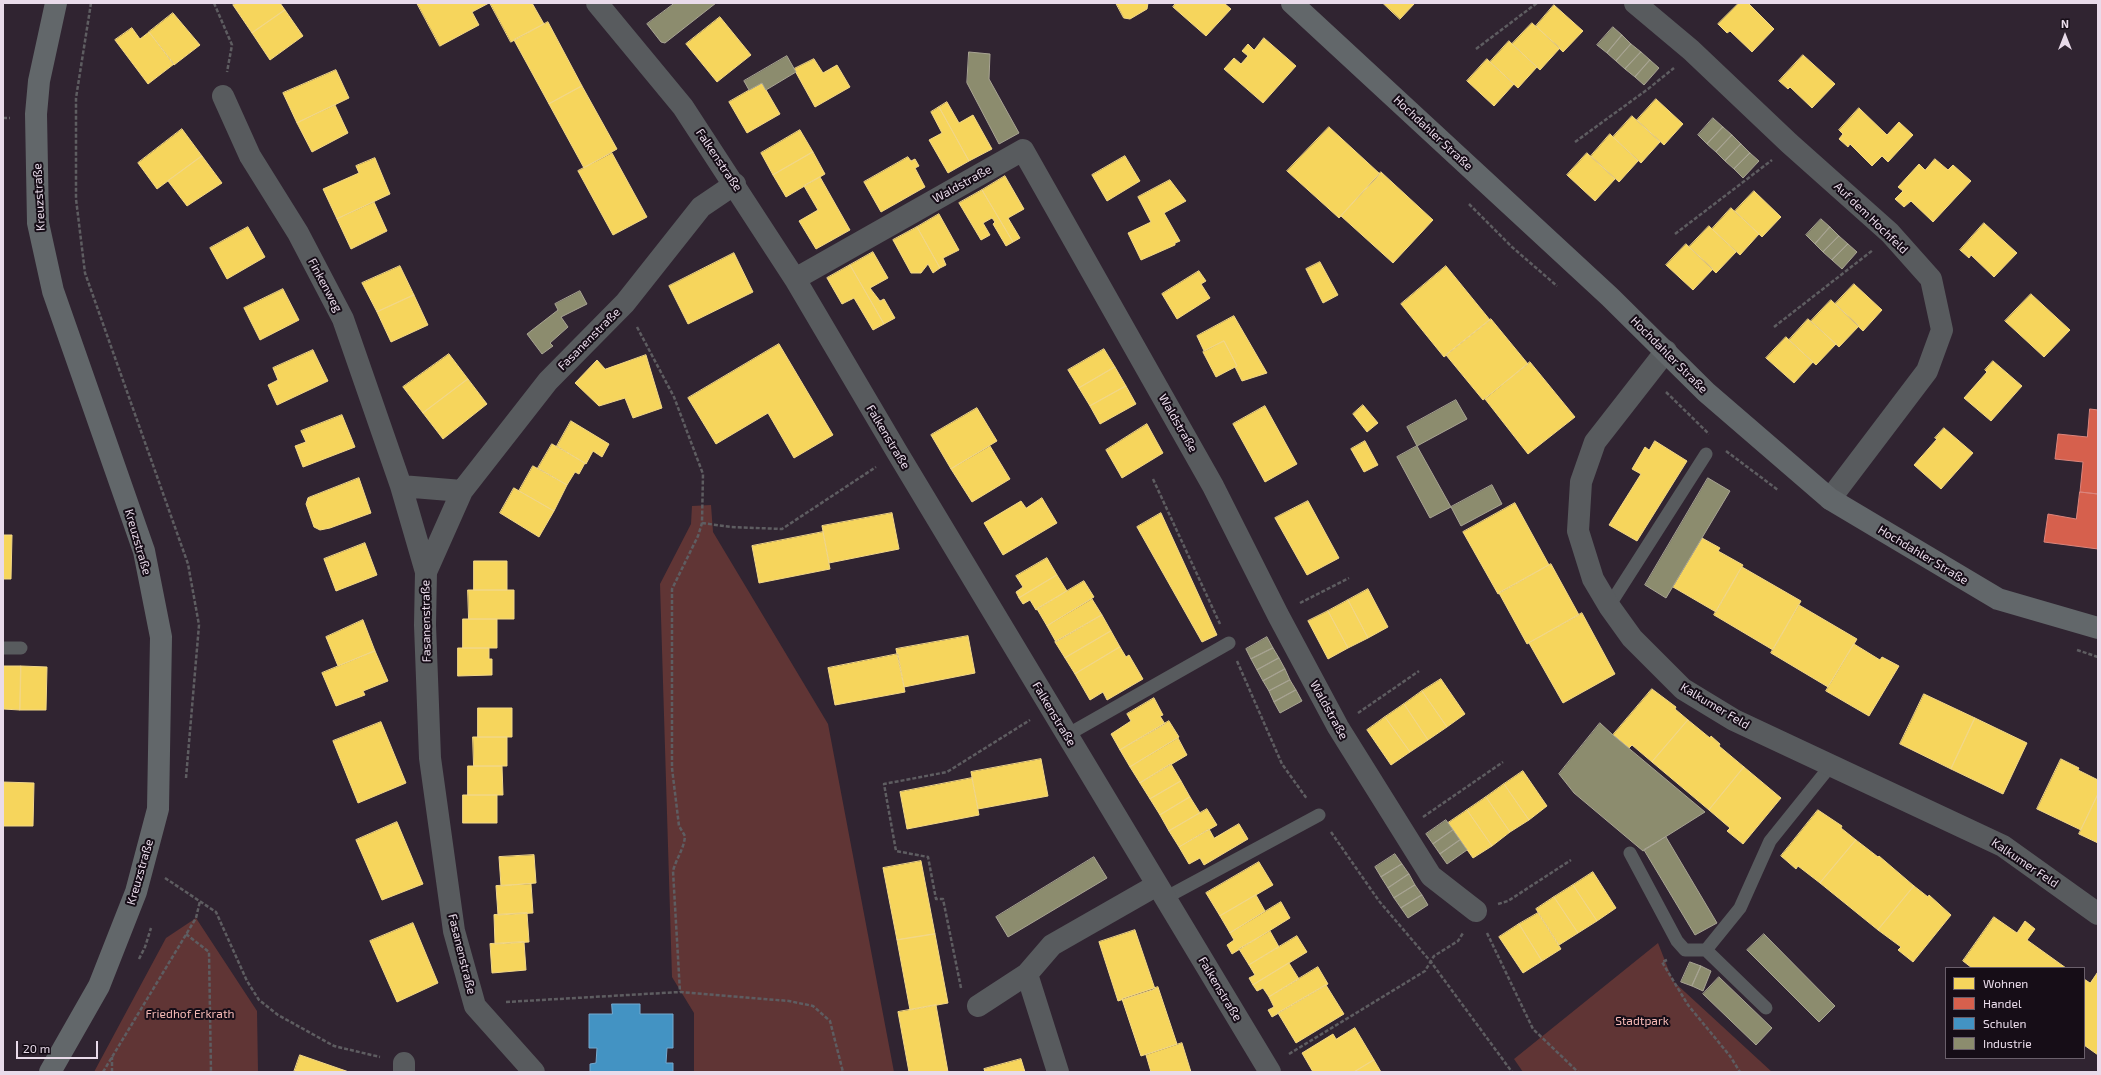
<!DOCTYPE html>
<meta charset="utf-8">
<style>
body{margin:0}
#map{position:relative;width:2101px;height:1075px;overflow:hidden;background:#302431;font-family:"Exo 2",sans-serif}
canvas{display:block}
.frame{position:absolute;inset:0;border:4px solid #e9dbea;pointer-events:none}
.legend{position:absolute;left:1945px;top:967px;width:140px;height:92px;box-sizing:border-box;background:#160d17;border:1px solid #6a5f6b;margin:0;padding:5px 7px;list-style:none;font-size:12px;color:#e9dbea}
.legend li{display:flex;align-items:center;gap:8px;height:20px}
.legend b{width:20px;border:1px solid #6a5f6b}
.north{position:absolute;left:2045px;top:16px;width:40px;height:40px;-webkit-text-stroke:3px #160d17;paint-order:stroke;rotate:0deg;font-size:11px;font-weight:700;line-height:16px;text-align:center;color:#e9dbea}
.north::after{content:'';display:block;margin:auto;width:14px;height:18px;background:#e9dbea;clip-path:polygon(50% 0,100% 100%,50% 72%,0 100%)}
.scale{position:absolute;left:16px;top:1041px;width:82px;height:18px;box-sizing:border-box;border:2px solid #e9dbea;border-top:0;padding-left:5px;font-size:12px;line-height:14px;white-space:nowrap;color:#e9dbea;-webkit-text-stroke:3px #160d17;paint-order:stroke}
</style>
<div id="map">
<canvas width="2101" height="1075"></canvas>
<div class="frame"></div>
<ul class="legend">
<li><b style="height:11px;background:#f6d55c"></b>Wohnen</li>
<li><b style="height:11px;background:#d6604d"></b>Handel</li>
<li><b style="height:11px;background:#4393c3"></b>Schulen</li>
<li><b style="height:11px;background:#8c8c6e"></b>Industrie</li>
</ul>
<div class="north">N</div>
<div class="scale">20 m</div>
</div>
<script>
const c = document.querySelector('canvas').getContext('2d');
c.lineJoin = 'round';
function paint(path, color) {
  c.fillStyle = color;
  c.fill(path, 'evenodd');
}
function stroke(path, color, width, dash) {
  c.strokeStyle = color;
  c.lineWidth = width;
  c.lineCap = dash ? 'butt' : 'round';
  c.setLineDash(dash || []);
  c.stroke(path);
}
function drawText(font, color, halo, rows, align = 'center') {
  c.font = font + ' "Exo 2",sans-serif';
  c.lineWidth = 4;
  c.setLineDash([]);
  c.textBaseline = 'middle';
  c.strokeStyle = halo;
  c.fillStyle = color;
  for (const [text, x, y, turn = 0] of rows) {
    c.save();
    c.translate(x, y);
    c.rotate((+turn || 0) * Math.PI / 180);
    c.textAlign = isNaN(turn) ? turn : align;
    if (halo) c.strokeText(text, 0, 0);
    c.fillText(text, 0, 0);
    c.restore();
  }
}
paint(new Path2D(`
 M711 505 713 532 828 724 894 1072H694V1013L672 977 660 584 691 524 692 506Z
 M196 918 257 1011 258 1072H94L166 938Z
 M1658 943 1673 981 1772 1072H1523L1514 1059Z`), '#603535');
const homes = new Path2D(`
 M236 3H280L285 10 252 33 233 5Z
 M417 3H489L472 12 479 25 440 46Z
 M490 3H532L544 24 511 42Z
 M1116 3H1148L1147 9 1130 19 1124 18Z
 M1176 3H1224L1231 9 1206 36 1173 7Z
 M1383 3H1415L1400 19Z
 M1739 3H1748L1774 29 1752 52 1730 31 1727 33 1718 24Z
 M1554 5 1583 31 1563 52 1536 26Z
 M285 10 303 36 270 60 252 33Z
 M173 13 200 45 174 65 149 32Z
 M720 17 751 55 717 82 686 44Z
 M548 22 582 86 549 104 514 40Z
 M1532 23 1560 48 1540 70 1512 44Z
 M132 28 140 39 149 32 174 64 148 84 115 40Z
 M1264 38 1296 66 1263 103 1224 69 1234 58 1241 64 1248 56 1242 51 1248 44 1254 50Z
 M1509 41 1537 67 1518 88 1490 62Z
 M1803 55 1835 84 1812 108 1790 87 1788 89 1779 81Z
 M814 59 823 73 837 65 850 87 815 107 794 69Z
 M1487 59 1514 84 1494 106 1467 81Z
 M336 70 349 98 297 123 283 93Z
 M762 83 780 114 747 133 729 102Z
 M582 86 617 149 584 168 549 104Z
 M1656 99 1683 124 1664 145 1637 120Z
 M947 102 959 123 973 115 992 149 969 161 939 107Z
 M335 105 348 133 312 152 297 123Z
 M939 107 969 161 948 173 929 140 942 133 931 112Z
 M1859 108 1887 135 1899 122 1913 135 1888 162 1882 156 1872 166 1850 144 1848 147 1839 139 1843 134 1839 130Z
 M1632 116 1660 142 1641 163 1613 137Z
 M1329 127 1380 174 1339 218 1287 171Z
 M182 129 202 156 157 189 138 163Z
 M800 130 813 152 773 175 761 153Z
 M1610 134 1638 161 1619 182 1591 156Z
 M813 152 825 174 786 197 773 175Z
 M612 153 647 217 613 235 578 171Z
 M1587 153 1615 179 1595 201 1567 175Z
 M202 156 222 183 187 206 168 181Z
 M1125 156 1140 181 1107 201 1092 175Z
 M908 157 911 161 915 159 919 166 915 168 925 187 881 212 864 182Z
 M375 158 390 194 337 219 323 189 359 173 356 166Z
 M1935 159 1948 170 1953 165 1971 181 1933 222 1911 201 1904 207 1895 199 1903 191 1898 187 1919 164 1925 170Z
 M1381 172 1433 220 1393 263 1341 216Z
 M1005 176 1024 209 1008 218 1020 238 1013 242 982 190Z
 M820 177 850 230 816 249 799 221 818 210 804 186Z
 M1170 180 1186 201 1164 213 1180 241 1175 243V245L1141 260 1128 233 1151 222 1138 197Z
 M982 190 1013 242 1006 246 993 224 995 222 992 218 983 223 990 235 981 240 959 203Z
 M1754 191 1781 217 1762 237 1735 211Z
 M374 202 387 231 351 249 337 219Z
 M1731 208 1759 234 1740 255 1712 229Z
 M939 214 959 250 943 258 946 265 940 268 917 227Z
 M1984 223 2017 253 1994 277 1971 255 1969 258 1960 250Z
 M1709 226 1736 252 1716 273 1689 247Z
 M248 227 265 257 227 279 210 248Z
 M917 227 940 268 933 273 928 264 921 273H911L893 240Z
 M1686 244 1713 269 1693 290 1666 265Z
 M873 252 888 278 870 288 880 301 884 299 895 318 884 324 850 265Z
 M734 253 753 292 688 324 669 286Z
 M1320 262 1338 295 1323 303 1306 269Z
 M850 265 884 324 873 330 854 298 842 304 827 278Z
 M400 266 414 295 377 312 362 283Z
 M1446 266 1490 320 1444 357 1401 304Z
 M1199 271 1206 281 1201 284 1210 298 1177 319 1162 294Z
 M1854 284 1882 310 1863 331 1835 304Z
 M283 289 299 320 260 340 244 308Z
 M2031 294 2070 330 2044 357 2005 321Z
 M414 295 428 325 391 342 377 312Z
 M1831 300 1859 326 1839 347 1811 321Z
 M1234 316 1267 373 1242 381 1235 367 1237 366 1224 341 1204 351 1197 336Z
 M1491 319 1528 364 1483 400 1446 355Z
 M1808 319 1836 344 1816 365 1789 340Z
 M1786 337 1813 362 1794 383 1766 358Z
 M1224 341 1237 366 1216 377 1203 352Z
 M779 344 833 435 794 458 768 413 716 444 688 398Z
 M1104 349 1115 367 1079 388 1068 370Z
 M313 350 328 381 277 405 268 385 278 380 273 368Z
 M449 354 468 379 423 413 403 387Z
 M646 355 662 408 633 418 625 398 599 406 575 383 597 360 605 369Z
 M1993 361 2022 386 1991 421 1964 398 1987 372 1985 370Z
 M1530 362 1575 417 1528 454 1485 399Z
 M1115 367 1126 386 1090 406 1079 388Z
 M468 379 487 404 443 439 423 413Z
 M1126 386 1136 404 1100 424 1090 406Z
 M1363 405 1378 423 1367 432 1353 414Z
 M1265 406 1297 464 1265 482 1233 424Z
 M977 408 997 441 951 469 931 435Z
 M342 415 355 447 303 467 295 446 306 442 301 431Z
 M571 421 609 444 602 457 593 451 586 464 557 446Z
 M1147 424 1163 453 1122 478 1106 450Z
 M1944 428 1973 453 1941 489 1914 465 1937 439 1935 438Z
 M1365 441 1378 465 1364 472 1351 449Z
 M1655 441 1687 461 1637 541 1609 525 1641 474 1632 469 1645 447 1649 450Z
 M552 444 585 463 579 474 575 472 567 485 538 468Z
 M990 446 1010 479 972 502 951 469Z
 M533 466 567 485 554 511 519 491Z
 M359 478 371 513 330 528 320 530 314 527 306 504 308 498Z
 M514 488 554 511 539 537 500 513Z
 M1042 498 1057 523 1003 555 984 523 1021 501 1026 508Z
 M1308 501 1339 558 1307 575 1275 518Z
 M1515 503 1549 565 1498 594 1463 532Z
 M892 513 899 549 829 563 822 526Z
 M1161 513 1217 635 1202 642 1137 527Z
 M823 532 830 569 759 583 752 546Z
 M3 535H12L11 579H3Z
 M1702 538 1720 548 1718 551 1743 565 1716 612 1673 587Z
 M365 543 377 575 336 591 324 559Z
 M1047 558 1057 575 1019 598 1016 592 1023 587 1016 576Z
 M474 561H507V590H474Z
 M1551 564 1579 615 1527 644 1499 593Z
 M1742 567 1801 601 1773 650 1714 615Z
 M1057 575 1067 591 1036 610 1030 600 1023 604 1019 598Z
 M1084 581 1094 597 1047 626 1037 609Z
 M1368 589 1388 627 1368 638 1348 600Z
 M468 590H514V619H469Z
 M1092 599 1102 615 1056 642 1047 626Z
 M1348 600 1368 638 1348 648 1328 611Z
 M1799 605 1857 639 1828 687 1771 653Z
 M1328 611 1348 648 1328 659 1308 621Z
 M1582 613 1615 674 1563 703 1529 643Z
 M1102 615 1111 631 1065 658 1055 642Z
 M463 619H497V648H463Z
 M363 620 375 651 338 666 326 637Z
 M1111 631 1120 647 1075 674 1065 658Z
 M968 636 975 673 904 687 896 649Z
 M1854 644 1880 660 1882 657 1899 666 1869 716 1826 691Z
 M1120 647 1126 657 1129 655 1143 679 1107 700 1103 692 1090 700 1075 674Z
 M458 648H489V659H492V675L458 676Z
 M375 651 388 681 363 691 365 695 336 706 322 673Z
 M898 654 905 692 835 705 828 668Z
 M3 666H21L20 710 3 709Z
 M21 666 47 667 46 710H20Z
 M1441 679 1465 714 1447 727 1422 691Z
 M1652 689 1676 707 1675 709 1688 720 1652 762 1632 745 1629 748 1613 735Z
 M1422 691 1447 727 1428 740 1404 704Z
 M1924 694 1975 718 1951 769 1900 744Z
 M1154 698 1163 715 1160 716 1165 724 1120 750 1111 734 1131 721 1127 714Z
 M1404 704 1428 740 1410 752 1385 717Z
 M478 708H512V737H478Z
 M1385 717 1410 752 1391 765 1367 730Z
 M1975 718 2027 743 2003 794 1951 769Z
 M1688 720 1710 738 1711 736 1720 744 1719 746 1744 767 1709 810 1652 762Z
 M1169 721 1179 737 1130 767 1120 750Z
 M381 722 406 783 358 803 333 741Z
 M473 737H507V766H474Z
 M1178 738 1187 755 1140 783 1130 767Z
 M1041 759 1048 796 978 809 971 772Z
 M2061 759 2079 768 2078 770 2098 780V794L2081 830 2037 809Z
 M1171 764 1181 781 1150 799 1140 783Z
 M468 766H502L503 795H468Z
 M1744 767 1781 798 1743 844 1727 831 1730 828 1709 810Z
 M1523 771 1547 806 1529 820 1504 784Z
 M972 778 979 815 907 829 900 792Z
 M1181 781 1190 797 1160 815 1150 799Z
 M3 782 34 783 33 826H3Z
 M1504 784 1529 820 1510 832 1486 797Z
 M2098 794V843L2079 834Z
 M463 795H497V823H463Z
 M1190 797 1200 813 1169 831 1160 815Z
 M1486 797 1510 832 1492 846 1467 810Z
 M1207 809 1217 825 1179 847 1169 831Z
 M1467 810 1492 846 1473 858 1448 823Z
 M1818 810 1842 826 1841 828 1856 840 1820 883 1798 866 1796 869 1781 856Z
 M397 822 423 884 382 900 356 840Z
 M1239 824 1248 839 1204 865 1200 858 1189 864 1179 847 1209 829 1214 838Z
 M1856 840 1878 857 1879 856 1914 886 1878 930 1820 883Z
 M534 855 536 883 501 886 499 857Z
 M921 861 935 934 897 940 883 868Z
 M1259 862 1273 885 1220 916 1206 893Z
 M1593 872 1616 908 1597 921 1573 885Z
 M531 884 533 913 498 915 496 886Z
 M1573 885 1597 921 1578 933 1554 897Z
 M1914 886 1928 897 1929 895 1951 915 1913 962 1898 950 1901 947 1878 930Z
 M1256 895 1265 911 1230 933 1220 916Z
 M1554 897 1578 933 1559 945 1536 909Z
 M1281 902 1290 918 1232 954 1227 945 1234 940 1230 933Z
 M527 913 529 942 495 944 494 915Z
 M1538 913 1561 949 1542 961 1519 924Z
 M1994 917 2017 933 2025 921 2035 929 2027 940 2066 968H1972L1963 961Z
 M413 923 438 983 397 1002 370 941Z
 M1519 924 1542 961 1523 973 1499 937Z
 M1135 930 1155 989 1118 1001 1099 942Z
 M1270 931 1279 947 1249 965 1239 949Z
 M935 934 948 1003 910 1010 897 940Z
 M1297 936 1307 952 1253 985 1249 978 1255 975 1249 965Z
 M524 942 526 970 492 973 490 944Z
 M1289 963 1299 979 1269 997 1263 988 1257 991 1253 985Z
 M1318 967 1328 984 1272 1017 1268 1010 1274 1007 1269 997Z
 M2098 972V1055L2084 1045V979L2090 983Z
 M1326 985 1344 1014 1296 1043 1278 1013Z
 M1158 987 1177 1044 1141 1056 1122 999Z
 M936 1005 948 1072H909L898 1012Z
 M1355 1028 1374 1060 1354 1072H1313L1302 1053 1333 1034 1336 1039Z
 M1182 1043 1191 1072H1151L1146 1055Z
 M300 1055 349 1072H294Z
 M1021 1059 1025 1072H985L984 1069Z
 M1374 1060 1381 1072H1354Z`);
paint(homes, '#f6d55c');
stroke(homes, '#f2d787', 1);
const shops = new Path2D(`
 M2090 409 2098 410V494L2080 492 2083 462 2055 459 2058 434 2087 437Z
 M2080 492 2098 494V549L2044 542 2048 514 2076 519Z`);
paint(shops, '#d6604d');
stroke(shops, '#dc857c', 1);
const schools = new Path2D(`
 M612 1004H640V1014H673V1048H667L666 1063H673V1072H590V1064L596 1063 597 1048H589V1014H612Z`);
paint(schools, '#4393c3');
stroke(schools, '#75a9cf', 1);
const industry = new Path2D(`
 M675 3H716L665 43 661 42 647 24Z
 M1613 27 1622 35 1607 53 1597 45Z
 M1622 35 1631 44 1616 61 1607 53Z
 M1631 44 1641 52 1625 69 1616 61Z
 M969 52 990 54 989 79 1019 133 999 144 967 83Z
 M1641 52 1650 60 1635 77 1625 69Z
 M787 56 796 72 766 90 762 83 749 90 744 81Z
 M1650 60 1659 68 1644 85 1635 77Z
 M1713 118 1723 127 1707 144 1698 135Z
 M1723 127 1732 135 1716 152 1707 144Z
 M1732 135 1741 144 1725 161 1716 152Z
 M1741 144 1750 153 1734 169 1725 161Z
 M1750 153 1759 161 1743 178 1734 169Z
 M1821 219 1830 227 1815 244 1806 235Z
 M1830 227 1839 236 1823 252 1815 244Z
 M1839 236 1848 244 1832 260 1823 252Z
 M1848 244 1857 252 1842 269 1832 260Z
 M580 291 587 304 561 317 568 327 550 343 553 346 542 354 527 334 558 310 555 304Z
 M1456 400 1467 419 1417 446 1407 427Z
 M1417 446 1451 507 1430 518 1397 457Z
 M1708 478 1730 491 1666 598 1645 585Z
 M1492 485 1502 504 1461 526 1451 507Z
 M1267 637 1273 648 1251 659 1246 649Z
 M1273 648 1279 658 1257 670 1251 659Z
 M1279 658 1285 669 1263 681 1257 670Z
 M1285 669 1290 680 1269 691 1263 681Z
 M1290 680 1296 690 1274 702 1269 691Z
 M1296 690 1302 701 1280 713 1274 702Z
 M1600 723 1613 735 1705 812 1643 851 1574 793 1559 774Z
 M1446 820 1453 830 1433 844 1426 834Z
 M1453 830 1460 840 1440 854 1433 844Z
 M1666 837 1717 923 1695 935 1644 850Z
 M1460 840 1467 850 1447 864 1440 854Z
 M1395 854 1402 864 1381 877 1375 867Z
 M1094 857 1107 878 1008 937 996 917Z
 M1402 864 1409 874 1388 888 1381 877Z
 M1409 874 1415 885 1394 898 1388 888Z
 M1415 885 1422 895 1401 908 1394 898Z
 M1422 895 1428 905 1408 918 1401 908Z
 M1764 934 1835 1006 1819 1022 1747 950Z
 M1690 962 1701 966 1692 986 1681 982Z
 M1701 966 1711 971 1703 991 1692 986Z
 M1719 977 1772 1028 1756 1045 1703 994Z`);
paint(industry, '#8c8c6e');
stroke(industry, '#a8a493', 1);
stroke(new Path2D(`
 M91 3 76 98V199L85 273 188 564 199 625 186 778
 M214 3 232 45 227 72
 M1476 49 1537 3
 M3 118H10
 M1575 142 1648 89 1674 68
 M1469 204 1512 247 1557 286
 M1675 234 1772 160
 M637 327 674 397 703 474 702 523 698 536 672 589V768L679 826 685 836C684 849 676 859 673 871L680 992
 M1774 327 1873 250
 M1666 392 1709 434
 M1726 451 1778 490
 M1153 479 1220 624
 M702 523 731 527 782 529 876 467
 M1300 603 1349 578
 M2077 650 2098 657
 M1237 661 1282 764 1307 799
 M1358 713 1419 671
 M1423 817 1503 762
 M1331 832 1379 901 1431 962 1512 1072
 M165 878 216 912 247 981 259 1000 278 1015 334 1046 380 1057
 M1498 904 1508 901 1571 860
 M1487 933 1533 1029 1578 1072
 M186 934 209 952 211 1072
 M139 959 145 947 151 928
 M1667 960 1662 962 1688 1005 1730 1056 1740 1072
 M961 988 943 899H936L928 857 896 851 884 784 947 772 1030 720
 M506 1002 680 992 789 1001 813 1006 830 1021 843 1072
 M1289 1054 1425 971 1434 956 1458 941 1463 933
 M103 1072 196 918 200 901
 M112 1072V1057`), '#5e5d61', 2.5, [4, 2]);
stroke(new Path2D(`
 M1609 606 1706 454
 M3 648H21
 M1067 735 1229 643
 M1630 853 1677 941 1685 950H1706L1740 908 1770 841 1832 764
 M1165 898 1319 815
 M1706 950 1766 1008`), '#585b5e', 13);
stroke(new Path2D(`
 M597 3 683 107 795 279 897 452 1270 1072
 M1635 3 1691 50 1789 143 1890 233 1931 279 1942 330 1927 371 1830 499
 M223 96 250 156 298 233 343 319 401 486 426 572
 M795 279 1023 150 1213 486 1278 615 1338 727 1431 876 1476 911
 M1666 351 1595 442 1581 482 1578 531 1593 579 1609 606 1632 638 1683 689 1734 720 2003 846 2098 914
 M401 486 462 491
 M1027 974 1058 1072
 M978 1006 1027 974 1052 945 1157 885
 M404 1063V1072
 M534 1072 475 1006 454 931 430 758 425 625 426 572 462 491 548 381 625 303 701 207 735 184`), '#585b5e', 22);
stroke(new Path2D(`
 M1292 3 1610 297 1706 392 1830 499 1998 599 2098 628
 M50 1072 99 986 136 892 158 809 161 637 144 551 53 291 38 223 36 114 39 81 56 3`), '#62676a', 22);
drawText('12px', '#e9dbea', '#160d17', [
 ["Hochdahler Straße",1433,133,43],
 ["Falkenstraße",719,160,56],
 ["Waldstraße",962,184,-29],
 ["Kreuzstraße",39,197,-93],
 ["Auf dem Hochfeld",1871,218,44],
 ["Finkenweg",325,285,62],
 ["Fasanenstraße",589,339,-45],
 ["Hochdahler Straße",1669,355,45],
 ["Waldstraße",1178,423,60],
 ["Falkenstraße",888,437,59],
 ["Kreuzstraße",138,542,74],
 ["Hochdahler Straße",1923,555,31],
 ["Fasanenstraße",426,621,-91],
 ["Kalkumer Feld",1715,706,31],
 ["Waldstraße",1329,710,61],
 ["Falkenstraße",1054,714,59],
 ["Kalkumer Feld",2025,863,34],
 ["Kreuzstraße",140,872,-74],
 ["Fasanenstraße",462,954,76],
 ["Falkenstraße",1220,989,59]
]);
drawText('12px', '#f7bab6', '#160d17', [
 ["Friedhof Erkrath",190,1014],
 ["Stadtpark",1642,1021]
]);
</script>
